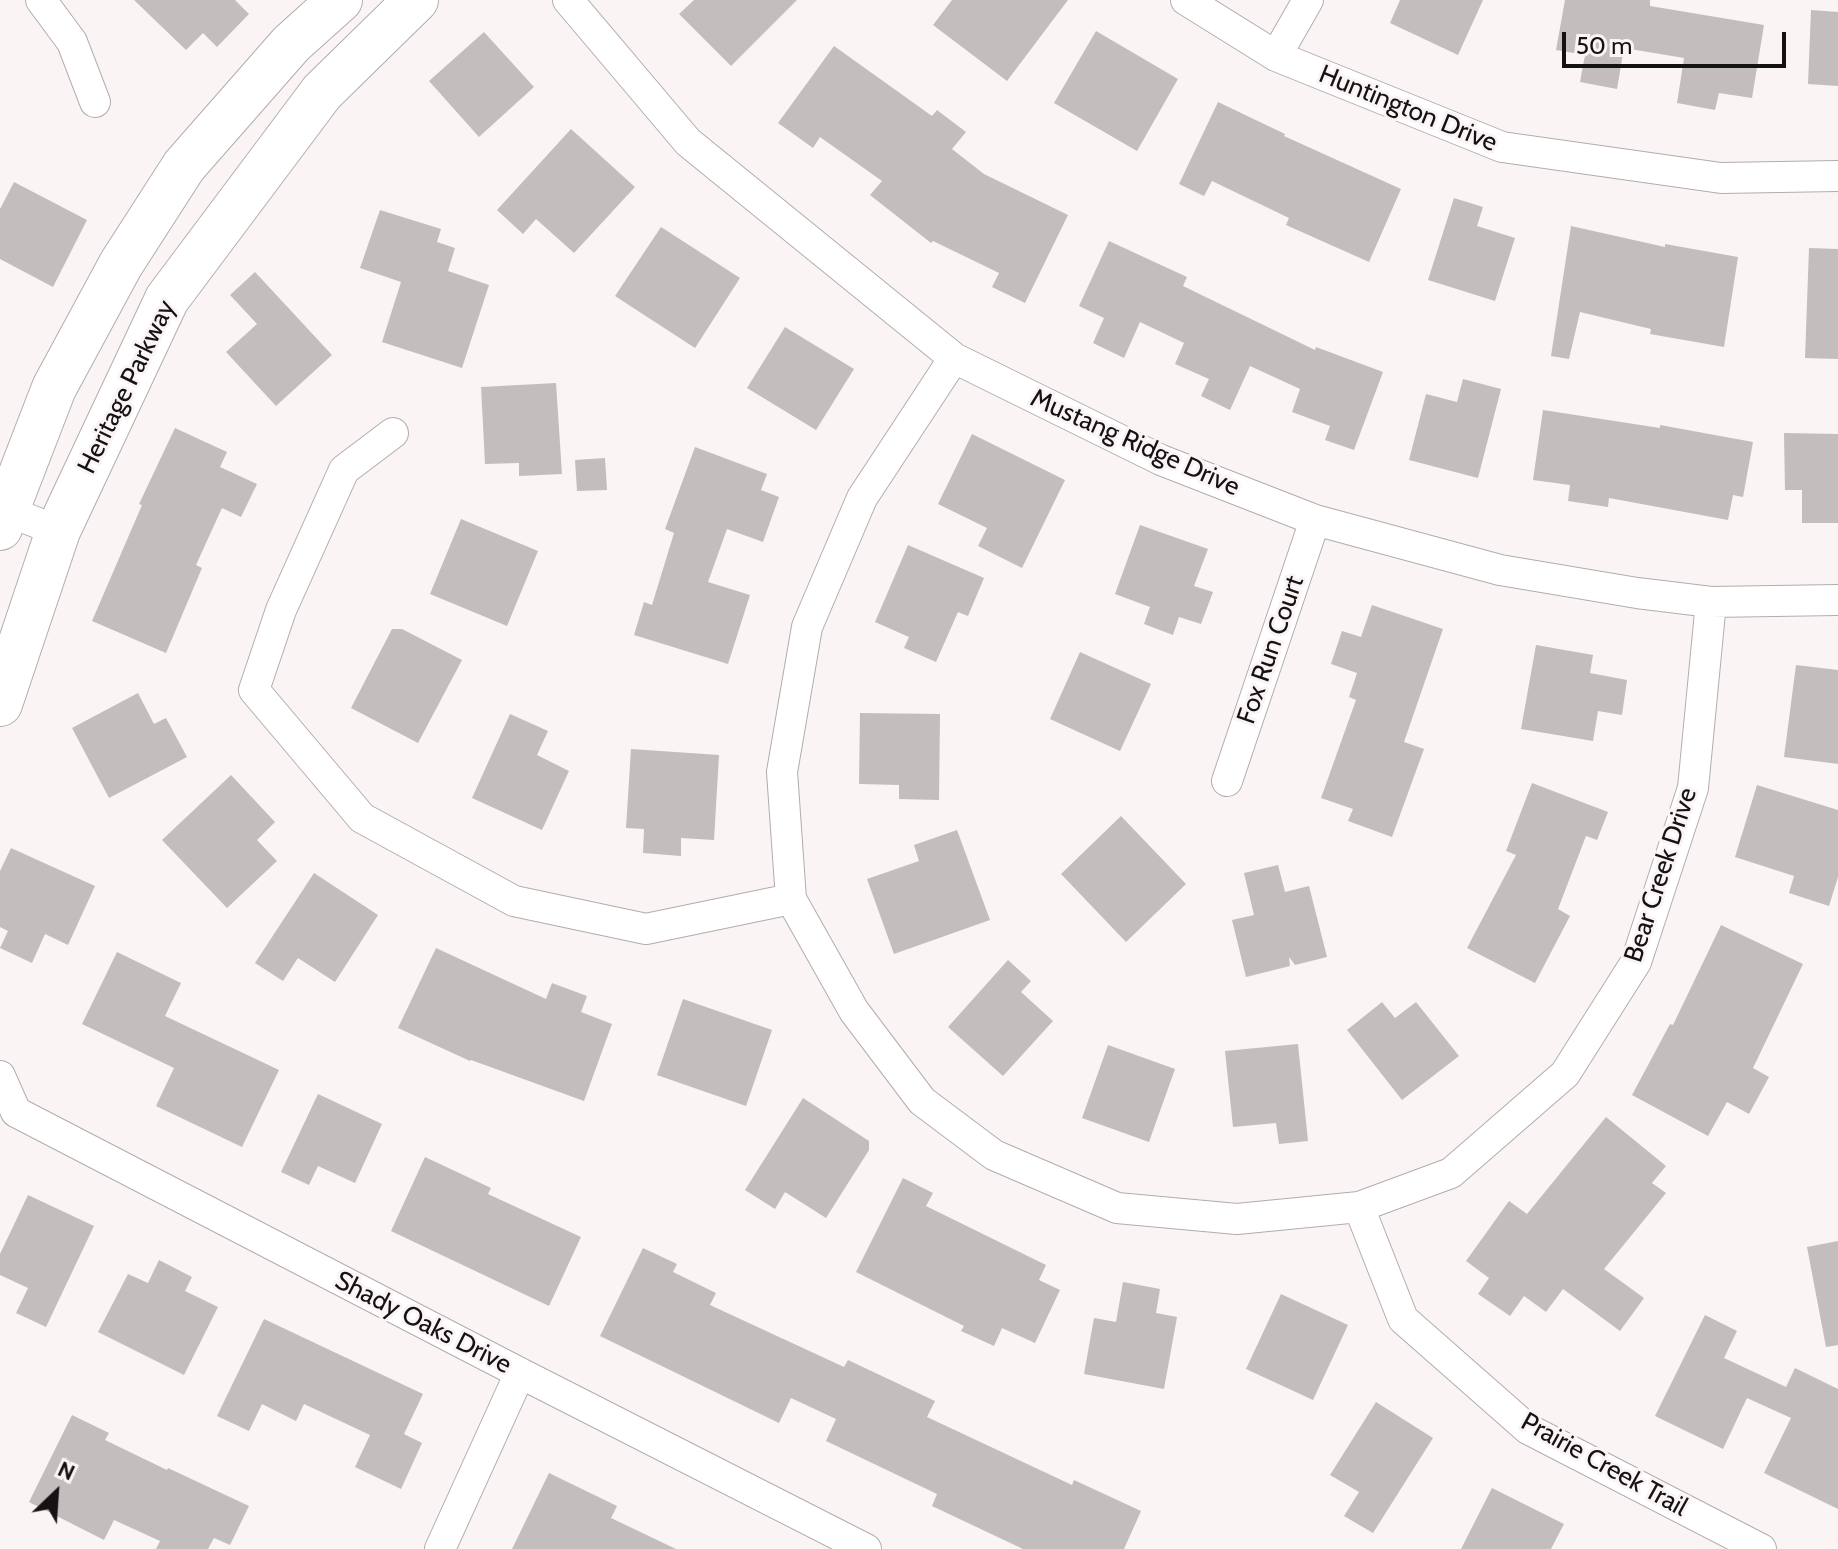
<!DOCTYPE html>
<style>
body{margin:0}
#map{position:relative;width:1838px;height:1549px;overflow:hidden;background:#fbf4f5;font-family:Cabin,sans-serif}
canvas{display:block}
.north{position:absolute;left:16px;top:1453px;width:80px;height:80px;-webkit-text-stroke:6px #fbf4f5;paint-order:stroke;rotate:25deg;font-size:22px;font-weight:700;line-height:32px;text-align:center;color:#151213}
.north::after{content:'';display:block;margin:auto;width:28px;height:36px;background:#151213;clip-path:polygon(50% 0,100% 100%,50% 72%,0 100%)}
.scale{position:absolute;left:1562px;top:32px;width:224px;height:36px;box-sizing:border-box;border:4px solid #151213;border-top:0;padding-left:10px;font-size:24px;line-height:28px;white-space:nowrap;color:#151213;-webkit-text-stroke:6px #fbf4f5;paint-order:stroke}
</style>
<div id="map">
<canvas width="1838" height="1549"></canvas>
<div class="north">N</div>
<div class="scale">50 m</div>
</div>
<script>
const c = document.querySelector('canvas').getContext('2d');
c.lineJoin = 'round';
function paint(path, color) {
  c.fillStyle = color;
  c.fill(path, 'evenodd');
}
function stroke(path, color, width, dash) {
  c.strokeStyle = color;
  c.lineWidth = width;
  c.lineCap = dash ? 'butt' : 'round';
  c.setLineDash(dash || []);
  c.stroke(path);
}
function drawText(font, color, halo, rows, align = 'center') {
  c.font = font + ' Cabin,sans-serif';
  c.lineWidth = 6;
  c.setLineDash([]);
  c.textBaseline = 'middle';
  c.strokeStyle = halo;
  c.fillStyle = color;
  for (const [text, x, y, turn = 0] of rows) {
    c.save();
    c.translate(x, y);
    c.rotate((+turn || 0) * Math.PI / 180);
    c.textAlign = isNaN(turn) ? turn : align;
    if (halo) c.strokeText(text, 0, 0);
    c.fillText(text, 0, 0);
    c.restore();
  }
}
paint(new Path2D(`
 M134 0H235L249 14 217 47 203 33 186 50Z
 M694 0H797L731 66 679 14Z
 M952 0H1068L1007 81 933 25Z
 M1400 0H1483L1458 55 1390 23Z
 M1565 0H1650V6L1764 25 1752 98 1719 93 1715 110 1677 103 1684 58 1624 48 1617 89 1580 82 1585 55 1556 50Z
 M1811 10 1838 12V86L1808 84Z
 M1096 31 1178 79 1137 151 1054 103Z
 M484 32 534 87 479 137 429 81Z
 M834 46 932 116 937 110 966 132 952 149 984 174 1068 215 1025 303 992 287 999 273 933 241 931 243 870 195 882 181 820 137 813 148 778 123Z
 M1218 102 1285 134 1284 136 1401 189 1369 262 1286 225 1289 218 1212 181 1204 196 1179 184Z
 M571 129 635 187 574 253 536 219 523 234 497 210Z
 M14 182 87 220 53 287 0 259V209Z
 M1454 198 1483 207 1477 226 1515 238 1495 301 1428 280Z
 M380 210 441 229 437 242 455 248 448 271 489 285 462 368 382 342 401 282 360 268Z
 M1571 226 1665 247V244L1738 257 1724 347 1650 334 1651 329 1580 312 1569 359 1551 356Z
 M661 227 740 278 695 348 615 296Z
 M1109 241 1187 277 1183 286 1315 350 1316 347 1383 372 1354 450 1325 440 1330 426 1292 412 1300 389 1250 366 1230 410 1201 396 1209 379 1175 364 1184 343 1140 322 1124 358 1093 343 1104 318 1079 306Z
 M1809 248 1838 249V359L1805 358Z
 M255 272 332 355 276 406 226 352 257 324 230 295Z
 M785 327 854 369 816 430 747 388Z
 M1463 379 1501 389 1478 478 1409 460 1426 394 1457 402Z
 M556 383 562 474 519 476V463L485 464 481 387Z
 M1543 410 1660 428V425L1753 442 1743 497 1733 495 1728 520 1609 498 1608 507 1568 501 1570 485 1533 480Z
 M175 428 227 452 220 467 257 484 241 517 222 508 196 565 202 568 166 653 92 621 142 505 139 504Z
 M1784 433 1838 434V523H1802V490H1785Z
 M972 434 1065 480 1022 568 978 546 987 528 938 504Z
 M695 447 767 474 761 490 779 497 763 542 727 529 708 582 750 595 728 664 634 635 644 602 652 605 674 533 665 529Z
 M605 458 607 490 577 491 575 460Z
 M461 519 538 551 507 626 430 594Z
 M1140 525 1208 549 1194 586 1213 592 1201 624 1179 617 1173 635 1144 624 1150 607 1115 594Z
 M908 545 984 578 968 616 958 612 936 662 904 648 909 637 875 622Z
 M1372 605 1443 629 1404 742 1424 749 1392 837 1348 821 1353 809 1321 798 1356 700 1349 697 1357 673 1331 664 1342 631 1361 637Z
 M392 629H402L462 660 418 743 351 708Z
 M1536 645 1593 655 1590 673 1627 680 1622 715 1598 711 1593 741 1521 729Z
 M1080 652 1151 684 1120 751 1050 719Z
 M1796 665 1838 670V764L1784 757Z
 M138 693 154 724 166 718 187 757 109 798 72 728Z
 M860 713 940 714 939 800 899 799V785L859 784Z
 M510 714 548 731 537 755 569 771 542 830 472 798Z
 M631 749 719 755 714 840 681 838V856L643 853 644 829 626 828Z
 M231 775 275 822 257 840 277 861 227 908 162 840Z
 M1532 783 1608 812 1597 840 1586 836 1558 909 1570 916 1535 983 1467 948 1516 855 1506 851Z
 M1757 785 1838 810V877L1829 906 1789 893 1794 876 1735 857Z
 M1121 816 1186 884 1126 942 1061 874Z
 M957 830 990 920 894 954 867 879 919 861 914 845Z
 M11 848 95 886 68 945 45 934 32 963 0 948 8 931 0 927V871Z
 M1278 865 1285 892 1309 886 1327 957 1295 965 1289 957 1290 966 1246 977 1232 920 1254 915 1244 873Z
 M314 873 378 915 335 982 298 958 283 981 255 963Z
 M1721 925 1803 964 1753 1068 1769 1077 1749 1114 1727 1102 1708 1136 1632 1095 1670 1024 1673 1025Z
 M436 948 546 999 552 983 587 996 581 1012 612 1024 584 1101 471 1060 470 1061 398 1028Z
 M117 952 181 983 165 1016 279 1070 242 1147 156 1106 174 1068 82 1024Z
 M1008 960 1031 981 1021 992 1053 1021 1003 1076 948 1027Z
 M683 999 772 1030 746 1106 657 1075Z
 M1382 1002 1395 1018 1416 1002 1459 1056 1402 1100 1347 1030Z
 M1298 1044 1308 1141 1279 1144 1276 1123 1233 1127 1225 1051Z
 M1108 1045 1175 1069 1149 1142 1082 1118Z
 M318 1094 382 1124 355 1183 318 1166 309 1185 281 1172Z
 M803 1098 869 1141V1150L826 1218 785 1192 775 1209 745 1190Z
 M1606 1117 1666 1166 1652 1183 1666 1193 1604 1269 1644 1298 1620 1331 1563 1289 1546 1312 1524 1296 1510 1316 1478 1294 1489 1278 1466 1261 1509 1201 1527 1214Z
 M425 1157 491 1188 488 1194 581 1237 549 1306 391 1231Z
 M903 1178 933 1193 926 1206 1046 1265 1039 1280 1060 1290 1035 1343 1002 1328 994 1346 961 1331 964 1326 856 1272Z
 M28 1195 94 1226 46 1327 16 1313 28 1288 0 1275V1254Z
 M1838 1241V1345L1826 1347 1807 1247Z
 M643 1248 677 1264 673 1272 716 1293 710 1305 844 1367 848 1360 935 1401 927 1417 1072 1485 1074 1480 1141 1511 1124 1549H1023L932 1506 937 1494 826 1441 836 1419 791 1398 779 1423 600 1336Z
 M159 1260 192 1277 185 1291 218 1307 184 1375 98 1332 128 1274 148 1283Z
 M1123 1282 1160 1289 1156 1313 1177 1317 1164 1389 1084 1374 1094 1318 1116 1322Z
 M1281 1294 1348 1325 1313 1400 1246 1369Z
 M1705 1315 1737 1331 1724 1358 1786 1387 1795 1368 1838 1389V1509L1764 1473 1791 1418 1747 1398 1723 1449 1655 1416Z
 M264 1319 423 1394 404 1434 422 1443 401 1489 355 1467 370 1435 304 1404 296 1421 262 1404 249 1431 217 1416Z
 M1376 1402 1433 1438 1373 1533 1344 1516 1359 1492 1330 1475Z
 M72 1415 109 1433 105 1440 167 1470 168 1468 249 1506 230 1545 214 1538 208 1549H156L160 1541 114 1520 104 1540 29 1502Z
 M549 1473 617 1506 611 1518 676 1549H512Z
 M1492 1488 1564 1524 1551 1549H1461Z`), '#c3bdbe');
const minor = new Path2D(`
 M41 0 72 42 95 102
 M568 0 688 142 954 358 1161 460 1315 520 1500 570 1637 593 1711 602 1838 600
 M1186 0 1276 56 1502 147 1721 178 1838 176
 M1276 56 1308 0
 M954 358 862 498 807 627 782 772 791 899 854 1011 922 1101 994 1155 1117 1208 1237 1219 1359 1207 1451 1173 1565 1074 1636 962 1693 788 1711 602
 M393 433 344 470 281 610 254 690 362 818 514 901 646 929 791 899
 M0 508 58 531
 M1227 781 1315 520
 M0 1076 16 1112 520 1373 866 1549
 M1359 1207 1403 1319 1528 1429 1761 1549
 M440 1549 520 1373`);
const secondary = new Path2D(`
 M0 528 54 388 121 264 184 166 291 44 340 0
 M0 704 58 531 167 299 322 92 416 0`);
stroke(minor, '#b3acad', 32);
stroke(secondary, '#b3acad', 46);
stroke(minor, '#fff', 30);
stroke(secondary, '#fff', 44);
drawText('26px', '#151213', '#fbf4f5', [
 ["Huntington Drive",1408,109,22],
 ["Heritage Parkway",127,387,-64],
 ["Mustang Ridge Drive",1135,443,24],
 ["Fox Run Court",1271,650,-71],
 ["Bear Creek Drive",1661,875,-72],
 ["Shady Oaks Drive",423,1323,27],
 ["Prairie Creek Trail",1604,1465,29]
]);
</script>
